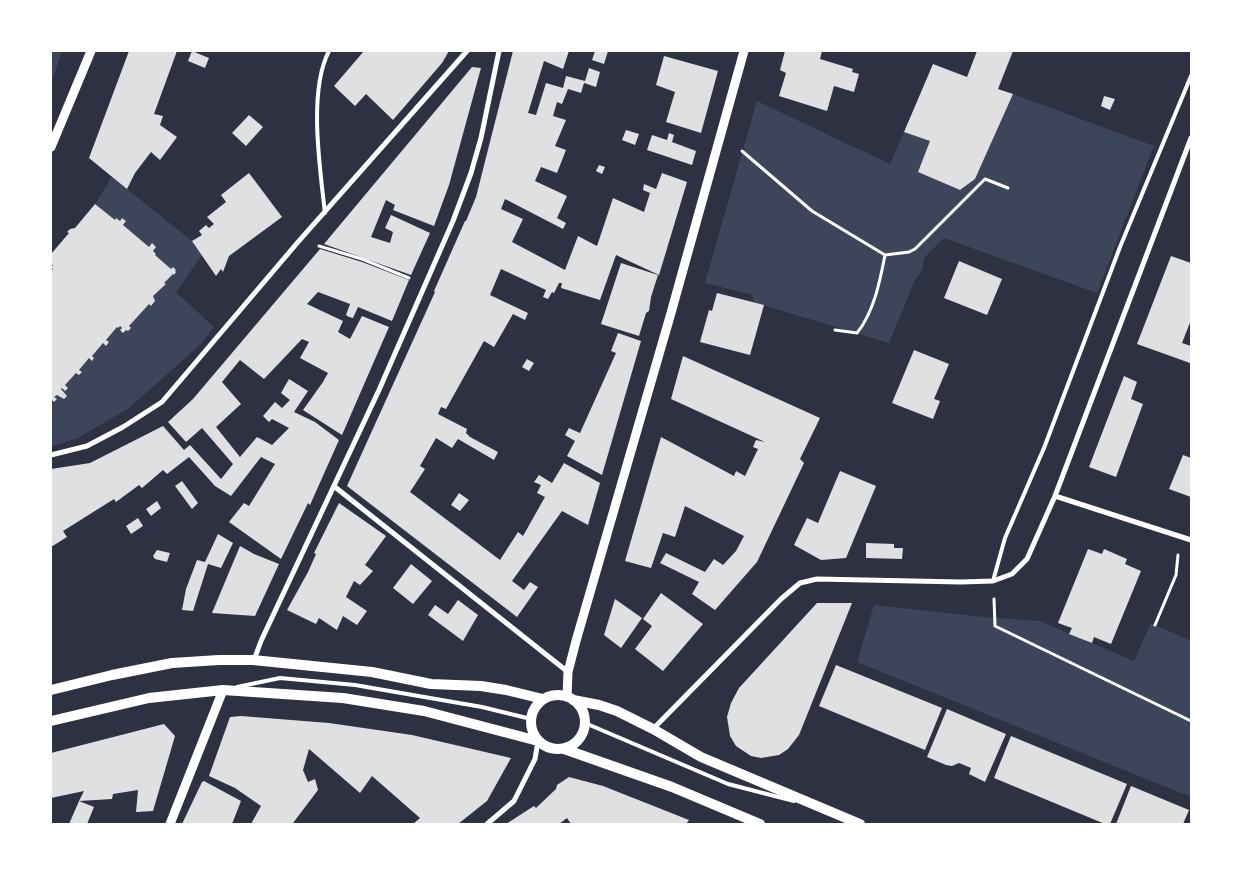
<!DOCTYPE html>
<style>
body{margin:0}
#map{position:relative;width:1242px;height:875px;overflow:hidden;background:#2d3142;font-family:"PT Sans",sans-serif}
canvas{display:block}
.frame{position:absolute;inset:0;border:52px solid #fff;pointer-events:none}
</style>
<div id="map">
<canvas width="1242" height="875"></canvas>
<div class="frame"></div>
</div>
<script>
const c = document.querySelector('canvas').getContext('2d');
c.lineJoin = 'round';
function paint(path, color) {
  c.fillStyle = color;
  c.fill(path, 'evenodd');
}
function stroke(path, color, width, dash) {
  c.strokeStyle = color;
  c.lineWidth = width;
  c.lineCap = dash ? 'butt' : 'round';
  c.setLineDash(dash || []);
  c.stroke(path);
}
paint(new Path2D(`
 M51 51H62L51 84Z
 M1013 94 1154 146 1097 293 944 238 924 258 923 268 915 280 889 343 753 302V295L705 283 757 101 890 164 904 132 930 141 918 172 960 190 975 179Z
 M112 177 192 241 202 255 176 292 214 327 201 344 129 408 78 438 51 447V401L54 402 57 399 54 397 57 395 64 399 67 396 61 389 67 388 65 385 76 373 79 375 82 372 79 370 89 358 92 361 94 358 92 356 103 343 106 346 109 342 106 340 117 327 120 326 123 333 126 330 128 331 131 328 129 326 149 304 151 306 155 301 153 296 165 285 164 283 173 274 174 275 176 273 175 271 176 270 173 267 171 269 155 255 156 254 153 251 156 247 152 244 149 247 123 225 126 221 122 218 120 221 116 218 115 220 95 204Z
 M874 605 984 617 1040 621 1134 661 1151 623 1191 641V797L857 662Z`), '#3c4559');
paint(new Path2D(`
 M129 51H177L154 114 163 116 160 125 177 137 160 160 151 152 135 173 127 189 89 158Z
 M192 51 209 58 205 68 188 61Z
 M364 51H449L442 63 393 120 366 94 355 106 334 86Z
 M513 51H569L563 69 544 61 528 113 536 115 546 83 563 88 566 76 585 81 589 68 600 72 596 87 584 83 581 93 568 89 562 104 557 102 553 116 566 120 555 146 566 150 557 173 541 167 535 181 567 196 557 218 566 223 563 229 505 199 501 209 523 219 512 242 565 270 578 236 597 246 613 198 644 212 650 193 643 190 644 184 656 189 662 173 687 182 659 275 616 255 600 300 561 288 562 283H559L554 293 552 292 548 299 543 297 546 290 501 269 490 295 528 313 525 320 513 314 494 347 484 341 446 409 441 407 438 414 467 429 466 433 470 437 498 452 494 460 458 439 452 448 436 438 420 466 425 469 410 492 500 560 518 532 523 536 545 497 537 493 541 485 534 482 539 475 552 483 564 463 600 483 588 525 562 511 512 581 524 590 530 582 538 587 517 617 347 486 435 292 434 291 465 221H466L476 197Z
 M595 51H608L604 64 592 60Z
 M785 51H822L820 59 853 69 852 72 859 74 854 92 834 86 827 111 779 96 786 73 780 70Z
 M977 51H1013L998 89 1013 94 975 179 960 190 918 172 930 141 904 132 933 64 967 77Z
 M664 56 718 71 701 133 666 122 675 92 656 85Z
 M472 67 481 68 449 185 434 226 393 210 395 205 386 200 371 237 390 243 393 232 385 228 391 215 430 233 411 275 324 244Z
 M1104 96 1115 99 1110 110 1101 106Z
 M249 115 263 127 246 146 232 133Z
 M626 130 639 134 635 145 622 140Z
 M669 133 674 135 672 142 696 151 692 165 647 150 652 135 667 140Z
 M599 165 605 167 602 174 596 171Z
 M249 173 282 217 229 256 223 272 221 269 216 276 192 241 202 235 199 231 206 225 209 228 214 224 207 217 226 202 221 195Z
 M95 204 115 220 116 218 120 221 122 218 126 221 123 225 149 247 152 243 156 247 153 251 156 254 155 255 171 269 173 267 176 270 175 271 176 272 174 275 173 274 164 283 166 284 153 296 155 301 151 306 149 304 129 326 131 328 128 331 126 330 123 333 120 330 122 328 120 326 118 328 117 327 106 340 109 342 106 346 103 343 92 356 94 358 92 361 89 358 79 370 82 372 79 375 76 373 65 385 68 388 65 391 62 388 61 389 67 396 64 399 57 395 54 397 57 399 54 402 51 399V271L53 269 51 268 53 265 51 264V254L69 233 67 232 70 229 75 228Z
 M320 249 362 262 409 280 392 321 358 307 353 318 349 317 346 315 350 304 318 292 307 304 343 321 338 332 350 339 362 316 389 327 342 435 303 410 323 382 328 373 300 358 309 342 302 339 264 379 240 360 222 382 241 404 216 427 240 457 257 437 272 445 289 428 272 419 269 422 263 416 275 402 282 408 290 400 281 393 289 379 308 391 294 412 315 422 339 440 310 505 308 503 281 559 229 522 244 503 249 506 275 464 261 457 231 496 215 486 189 457 167 474 163 470 142 488 139 485 116 502 114 499 63 531 67 537 51 547V469L90 463 163 426 184 450 190 445 221 479 233 464 202 428 186 442 168 422 193 399Z
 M1171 256 1191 263V320L1182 343 1191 346 1190 363 1137 344Z
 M959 261 1002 279 987 315 944 298Z
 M621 263 658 275 651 297 649 311 646 313 639 336 601 324Z
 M717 293 764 305 750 355 700 342 709 310 712 311Z
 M618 333 641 341 602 475 567 456 575 441 565 435 569 428 580 433 616 353 611 351Z
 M914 350 949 364 934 399 940 401 933 419 892 403Z
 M683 356 820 418 800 459 804 463 757 562 715 610 692 594 699 582 660 563 666 553 705 572 714 559 723 565 736 551 744 536 685 506 675 537 663 533 651 568 625 561 661 437 734 476 736 471 745 476 758 449 753 447 756 440 765 442 671 399Z
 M527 359 534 363 529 371 522 367Z
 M1124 376 1137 382 1131 399 1143 404 1116 477 1089 467Z
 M1183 455 1191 458V497L1169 489Z
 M840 471 876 486 846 558 821 560 794 545 807 518 818 523Z
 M182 481 198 503 192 509 175 486Z
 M459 493 469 500 460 511 451 505Z
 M157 501 161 508 151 516 146 509Z
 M339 503 386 536 365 565 373 571 360 585 354 581 346 597 367 611 357 625 343 616 337 630 319 618 316 624 287 610 308 572 316 554 314 553Z
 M138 518 143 526 131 534 126 526Z
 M218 534 233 543 221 568 208 564 193 611 182 610 186 589 197 560 205 562Z
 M866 543 894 544V548H903L902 559 866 558Z
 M240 546 254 554 279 564 255 616 212 613Z
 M1088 549 1102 554 1104 549 1127 559 1125 564 1141 571 1111 644 1094 637 1092 643 1069 634 1072 628 1058 623Z
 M157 550 170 553 167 562 155 559 153 556Z
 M411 564 432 581 413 604 393 588Z
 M661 593 703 624 663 671 635 649 652 626 643 619Z
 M615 599 642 618 621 648 604 635Z
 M458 600 478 615 463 641 428 615 435 605 448 614Z
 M817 603H852L799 735 788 749 779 755 761 758 751 756 736 746 730 736 727 717 731 703 739 688Z
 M836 665 942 708 925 750 819 706Z
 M947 709 1006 734 985 782 969 774 971 768 959 763 952 766 946 765 927 757Z
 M241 716 329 723 412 735 511 758 487 801 458 824H413L420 818 372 776 360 793 309 749 303 770 308 782 315 779 318 790 293 823 251 824 261 806 235 788 209 776 230 717Z
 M164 724 175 736 153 811 136 812 138 790 113 794 112 799 79 801 84 791 51 798V753Z
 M1011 736 1127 784 1110 824H1105L994 778Z
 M569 777 603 786 689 820 686 824H571L567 818 559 824H506L534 806 536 808 556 789 557 785Z
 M204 781 241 801 232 824H182L202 782Z
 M1131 786 1189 810 1183 824H1116Z
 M79 801 94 807 87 824H69Z`), '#e0e0e3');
stroke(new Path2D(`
 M742 151 812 211 885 255C880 281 874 312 857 333L835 330
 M319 246 362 259 409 278
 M885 255 909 252 915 249 985 179 1008 188
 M994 599 995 626 1191 721
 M1155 625 1176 575 1178 555`), '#fff', 3);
stroke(new Path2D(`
 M325 213C320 168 308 91 329 51
 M993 581 1005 538 1044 448 1120 247 1191 76
 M237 687 280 678 355 685 482 707 531 719
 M585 723 728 784 794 801`), '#fff', 4);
stroke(new Path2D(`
 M51 455 87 446 123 427 162 402 298 242 467 51
 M335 487 568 672
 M1055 496 1191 540
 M254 660 261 641 379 390 453 221 471 173 481 138 499 51
 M653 729 781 599 800 583 817 579 961 582 993 581 1012 574 1027 559 1055 496 1191 138
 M487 824 514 801 535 759 538 741`), '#fff', 5);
stroke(new Path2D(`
 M51 147 91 51
 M567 697 568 672 576 641 671 313 744 51
 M170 824 223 690`), '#fff', 9);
stroke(new Path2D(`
 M51 690 112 675 172 663 219 660H253L372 672 431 684 481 686 506 690 543 699
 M531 722a27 27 0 1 1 54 0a27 27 0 1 1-54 0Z
 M573 700 599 705 617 711 653 729 701 757 860 824
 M51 721 149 698 223 690 343 698 424 711 538 741
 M564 749 672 787 760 824`), '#fff', 10);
</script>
